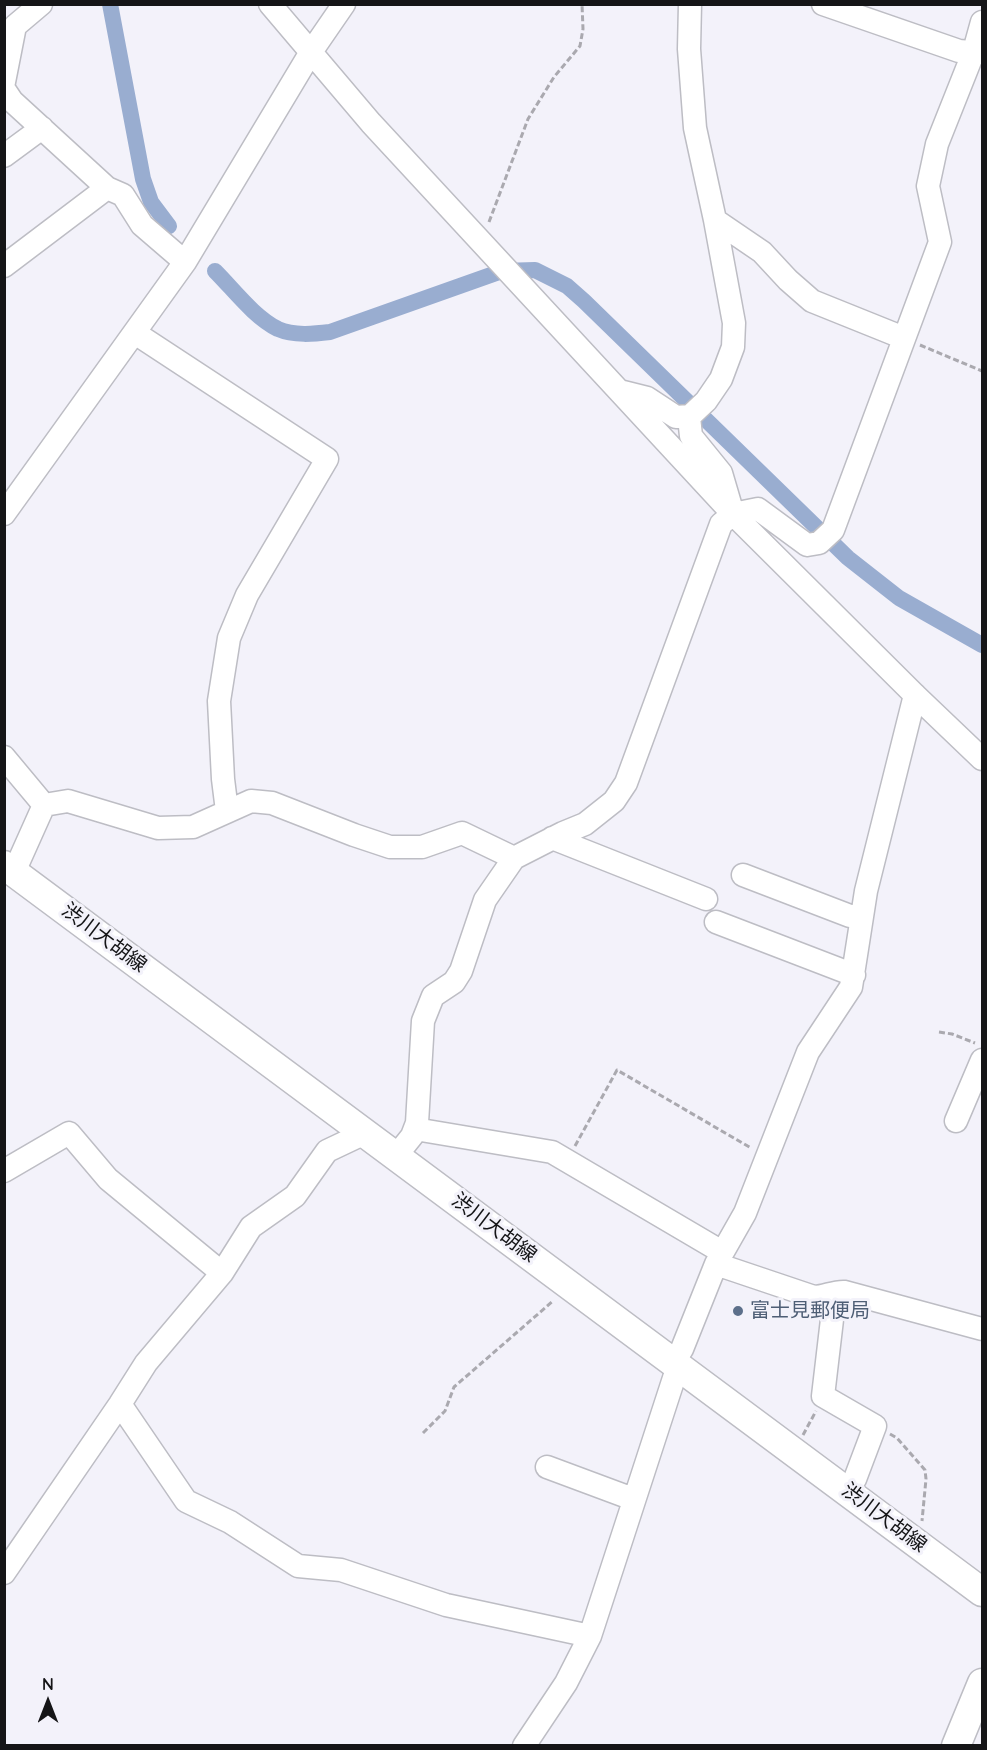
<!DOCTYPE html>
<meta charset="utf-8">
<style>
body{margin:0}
#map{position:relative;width:987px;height:1750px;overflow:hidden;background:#f3f2fa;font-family:Quicksand,sans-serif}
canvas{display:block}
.frame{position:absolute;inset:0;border:6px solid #151517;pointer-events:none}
.north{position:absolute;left:18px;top:1672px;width:60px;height:60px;-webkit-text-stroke:4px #f3f2fa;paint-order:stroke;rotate:0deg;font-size:16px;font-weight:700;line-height:24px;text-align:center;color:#151517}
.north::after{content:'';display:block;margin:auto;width:21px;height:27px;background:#151517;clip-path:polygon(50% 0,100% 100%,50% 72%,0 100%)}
</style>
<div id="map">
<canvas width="987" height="1750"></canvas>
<div class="frame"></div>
<div class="north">N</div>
</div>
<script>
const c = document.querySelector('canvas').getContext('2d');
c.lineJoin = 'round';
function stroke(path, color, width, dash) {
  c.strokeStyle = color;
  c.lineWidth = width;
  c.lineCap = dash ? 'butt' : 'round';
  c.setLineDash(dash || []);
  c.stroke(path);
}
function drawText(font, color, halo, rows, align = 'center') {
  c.font = font + ' Quicksand,"Noto Sans JP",sans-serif';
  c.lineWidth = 6;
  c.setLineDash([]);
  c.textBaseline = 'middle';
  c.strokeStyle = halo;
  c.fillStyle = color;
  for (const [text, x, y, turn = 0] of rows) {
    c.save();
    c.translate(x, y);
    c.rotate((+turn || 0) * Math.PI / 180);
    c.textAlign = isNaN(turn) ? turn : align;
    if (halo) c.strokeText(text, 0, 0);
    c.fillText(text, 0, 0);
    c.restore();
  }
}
stroke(new Path2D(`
 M110 4 143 179 151 202 169 226
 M215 271C234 290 254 317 278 329 294 336 314 334 330 332L502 271 535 270 567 286 584 301 848 558 899 598 982 645`), '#99add0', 16);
const minor = new Path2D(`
 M270 4 371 123 733 514 915 695 982 759
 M690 4 689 49 695 128 715 220 734 323 733 347 721 379 706 401 689 417 691 436 721 473 731 507
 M823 4 959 51 982 53
 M4 82 15 26 41 4
 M4 89 12 101 107 188 123 195 142 225 185 262
 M4 156 42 128
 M715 220 762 252 788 280 812 301 904 338
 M4 266 107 188
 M135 333 327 459 247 595 229 638 219 701 223 779 227 811
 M623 392 647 398 676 417 690 416
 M4 514 185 262 311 52 344 4
 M4 757 44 805
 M552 838 706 899
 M14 872 44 805 68 801 158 828 193 827 251 801 272 803 354 835 390 847H422L462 833 514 858
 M743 875 850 916 861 918
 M716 922 854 975
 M956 1121 982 1060
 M415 1129 552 1152 722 1252
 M396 1156 412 1136 417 1123 423 1021 433 996 454 982 461 971 485 900 514 858 563 833 585 824 614 801 626 783 721 524 733 514 758 509 807 545 819 543 833 530 940 242 928 186 937 144 974 51 982 22
 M4 1171 69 1133 108 1179 222 1273
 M716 1264 814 1297C825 1297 834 1291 845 1292L982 1329
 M829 1295 833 1311 823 1396 875 1426 855 1479 848 1491
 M673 1362 682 1349 716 1264 745 1213 808 1052 851 987 866 891 915 695
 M120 1404 186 1501 230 1522 298 1566 341 1570 446 1605 590 1636
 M547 1467 633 1499
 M4 1573 120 1404 146 1363 222 1273 251 1227 295 1196 327 1151 365 1133
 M524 1746 566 1683 590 1636 674 1378 679 1367`);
const major = new Path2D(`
 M4 865 982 1592
 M956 1746 982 1683`);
stroke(minor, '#bdbdc4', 25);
stroke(major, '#bdbdc4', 31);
stroke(new Path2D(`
 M489 222 528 119 554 77 580 46 583 29 582 4
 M920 345 982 371
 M939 1032 952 1034 975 1043
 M575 1146 617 1070 751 1148
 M423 1433 445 1411 454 1387 553 1301
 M890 1434 897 1438 925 1470 926 1479 922 1521
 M803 1435 816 1411`), '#aaa9af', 3, [6, 3]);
stroke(minor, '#fff', 22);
stroke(major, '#fff', 28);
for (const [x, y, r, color] of [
 [738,1311,6,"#5c6f8a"]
]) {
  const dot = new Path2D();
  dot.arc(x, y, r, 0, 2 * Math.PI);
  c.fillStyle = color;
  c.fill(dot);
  stroke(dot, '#f3f2fa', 2);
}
drawText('20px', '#151517', '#f3f2fa', [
 ["渋川大胡線",104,938,37],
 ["渋川大胡線",494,1228,37],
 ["渋川大胡線",884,1518,37]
]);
drawText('20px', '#4e5e75', '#f3f2fa', [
 ["富士見郵便局",750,1311]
], 'left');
</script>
